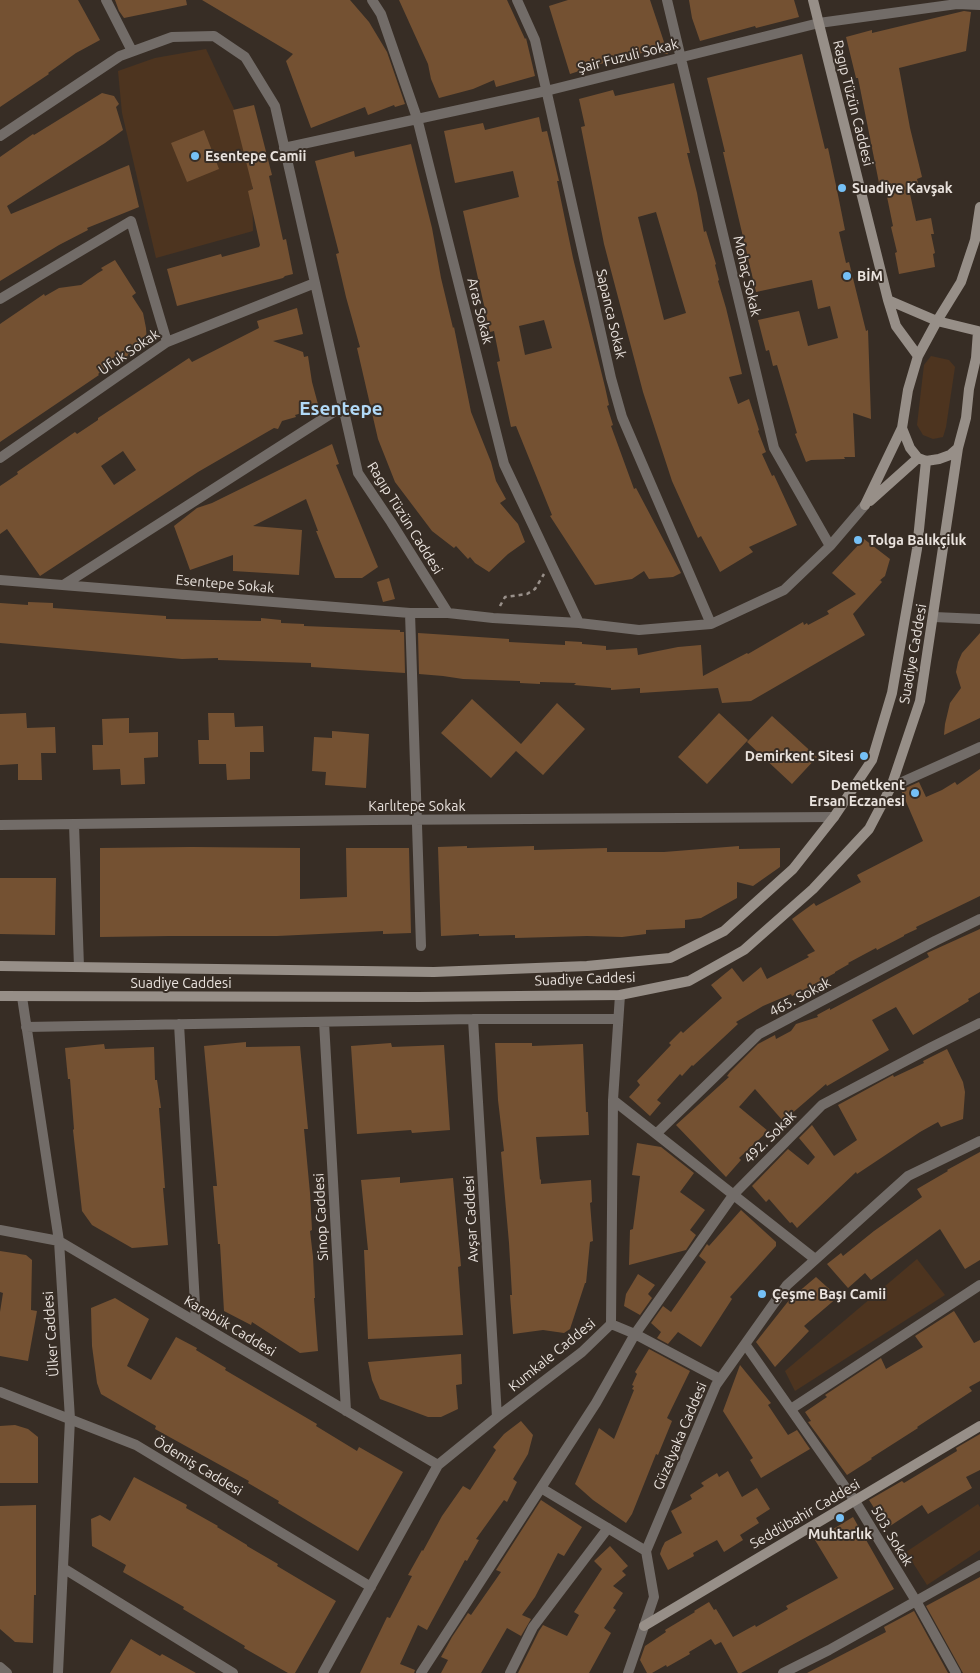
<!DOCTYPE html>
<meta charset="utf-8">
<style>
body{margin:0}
canvas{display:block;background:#372d25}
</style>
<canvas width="980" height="1673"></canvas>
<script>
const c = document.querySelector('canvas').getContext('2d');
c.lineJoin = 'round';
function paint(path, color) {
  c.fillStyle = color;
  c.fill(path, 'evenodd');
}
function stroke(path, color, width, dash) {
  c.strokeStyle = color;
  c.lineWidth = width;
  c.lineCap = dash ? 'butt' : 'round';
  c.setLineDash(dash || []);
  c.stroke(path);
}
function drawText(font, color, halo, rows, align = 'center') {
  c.font = font + ' Ubuntu,sans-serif';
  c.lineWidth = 4;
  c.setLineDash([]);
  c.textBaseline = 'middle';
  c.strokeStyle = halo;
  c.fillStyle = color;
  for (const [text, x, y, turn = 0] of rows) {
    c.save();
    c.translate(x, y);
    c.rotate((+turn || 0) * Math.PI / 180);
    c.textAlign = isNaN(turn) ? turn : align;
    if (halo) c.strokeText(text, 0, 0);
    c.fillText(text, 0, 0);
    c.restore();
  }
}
paint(new Path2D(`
 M206 49 241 124 252 178 253 231 156 258 122 113 118 71 155 58Z
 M931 356 949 360 955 367 946 427 943 437 933 439 923 435 917 425 924 365Z
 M917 1259 945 1295 795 1391 785 1371Z
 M978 1504 980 1507V1550L927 1585 906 1552Z`), '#4d341f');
paint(new Path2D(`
 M0 0H78L100 40 76 53 48 73 49 74 0 107Z
 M115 0H186L187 5 124 18 119 11Z
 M202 0H350L369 22 387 52 405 104 395 107 394 105 368 115 365 107 311 128 286 61 293 54Z
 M399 0H507L525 39 526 38 535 76 496 87 494 80 473 89 439 98 431 79 428 64Z
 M568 0H650L668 54H665L657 49 631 56 626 60 622 57 570 74 549 6Z
 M689 0H794L799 17 756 28 755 26 700 41 692 18Z
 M964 11 971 12 966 51 899 68 910 128 922 177 917 179 918 183 908 185 916 221 931 218 934 234H931L935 253 933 254 935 267 899 274 895 253 897 252 891 227 893 226 885 187 880 188 858 78H856L846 37 872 30V33Z
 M802 54 825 149 828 148 837 190 845 230 839 232 846 263 849 262 866 331 868 330 871 419 853 413 855 457H844L845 459 811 460 806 462 795 434 797 433 777 365 773 366 769 350 766 351 758 320 799 311 808 346 838 338 830 306 818 309 812 280 756 292 727 169 723 152H725L707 78Z
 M674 83 690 153H687L697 193 704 232 706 231 716 264 715 265 719 280 718 281 726 308 742 374 729 377 738 404 749 399 759 430 758 431 766 452 762 454 772 476 774 475 797 525 749 547 753 552 720 572 701 536 698 538 686 512 672 481 643 392 604 244 581 127 585 126 579 99 613 90 615 96ZM656 212 686 313 664 320 638 217Z
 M102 93 114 96 119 104 116 107 123 130 105 143 7 206 11 214 129 165 139 207 87 228 88 230 59 245 0 281V157L33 134 34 135Z
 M254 105 272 175 269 176 283 240 286 239 293 274 285 276 283 278 177 306 167 269 221 254 222 257 259 247 260 245 248 191 253 189 233 110Z
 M539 117 542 132 547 131 559 181H557L573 258 605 387 609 405 607 406 613 425 611 426 634 489 636 488 681 573 673 577 649 579 644 571 632 579 595 585 550 516 552 515 516 426 511 427 497 362 500 361 494 331 490 332 463 211 519 197 513 171 455 183 444 131 483 123 485 130ZM544 320 552 348 525 355 519 326Z
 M204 130 219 169 187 182 171 143Z
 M411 144 432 228 441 278 453 328 454 327 471 412 491 462 496 481 506 499 500 503 518 524 525 542 508 554 489 572 475 563 470 557 468 559 456 546 454 548 432 531 395 482 378 439 357 348 360 347 346 297 336 254 339 253 315 161 354 151 355 157Z
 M115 260 136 293 132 296 143 313 146 328 147 342 127 356H128L118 363 116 361 98 374 99 375 0 442V324L44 294 45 296 59 288 81 285 98 273 103 270 101 268Z
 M297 308 303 334 273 341 303 352 304 357 308 356 312 382 319 408 295 415 296 417 282 421 278 429 274 428 198 472 40 576 7 529 0 534V486L18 474 17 472 75 432 77 434 98 420V418L189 358 192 362 259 328 257 321ZM123 451 136 470 114 485 101 466Z
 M332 444 339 464 336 465 378 567 362 578H335L316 531H318L306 499 253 526 302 530 299 575 233 571V555L190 570 174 526 197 508 212 503Z
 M864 539 890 559 885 576 879 581 880 580 882 582 853 614 865 635 751 701 722 703 718 688 640 693V688L611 690V688L574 685 576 683 540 682V684L520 683V681L463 679 443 676 419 674 418 633 509 639V642L565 645V641L582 642V644L606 646V650L637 648 638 655 678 647 701 645 703 676 747 653 748 654 803 622 804 625 807 623 808 625 829 614 827 611 856 594 832 573Z
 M389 578 395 599 383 602 377 582Z
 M28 602 53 603V608L166 616V619L261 621V618L281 620V623L304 624V626L400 630V632H404L405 673 311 667V663L218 660V658L182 659 0 643V603L28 605Z
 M980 633V718L944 735 945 724 950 703 961 688 956 672 958 662 962 653Z
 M472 699 521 744 557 703 585 729 543 775 516 751 491 778 441 733Z
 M26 713 27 728 55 727 56 753H41L42 780H18V764L0 765V714Z
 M208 713H234L235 727 263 726 264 752H250V779L227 780 226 764H199L198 740H209Z
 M719 713 748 740 707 784 678 757Z
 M772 716 817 757 792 784 747 742Z
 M129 718V733L158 732V757L144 758 145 784 121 785 120 769 93 770 92 745H103L102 719Z
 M332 731 369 734 366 788 325 785 326 772 312 771 314 737 332 738Z
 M980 769V896L916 927 917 929 904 935V936L877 950 876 948 848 963 849 964 835 972V973L792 996 791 994 763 1006 736 1022 738 1024 693 1066 692 1065 682 1076 680 1074 657 1100 661 1103 650 1116 629 1097 640 1085 637 1081 671 1045 669 1043 681 1031 683 1033 722 998 711 985 732 968 743 982 761 967 767 979 809 957 807 955 815 951 792 919 814 903 816 906 861 882 857 875 923 841 901 790 919 782 926 797 942 790 955 782 957 785Z
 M467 846V848L534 846V850L607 848V852H664L739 846V849L780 848V867L753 886 737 882V898L701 918 685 920V928L646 930V934L622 937 587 936 515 938V935L479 936V934L441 936 438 847Z
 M192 847 300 848V899L347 897 346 848H409L411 933 383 934V931L277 936H169L100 937V848Z
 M0 878H56L55 935 0 934Z
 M980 929V992L968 999 969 1001 913 1035 896 1007 872 1020 889 1050 827 1086 826 1084 783 1121 755 1089 739 1107 768 1131 739 1158 741 1160 726 1177 676 1125 729 1077 727 1076 730 1072 758 1044 775 1035 776 1039 791 1031 796 1024 818 1017 817 1015 830 1008V1010L929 957 927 953Z
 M246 1042V1047L300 1046 308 1129H304L310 1193 312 1230 310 1231 313 1257 315 1298H314L318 1351 300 1353 252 1322 251 1325 224 1311 220 1244H218L213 1186H217L204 1046Z
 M391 1043 392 1047 444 1045 450 1130 412 1133 411 1130 357 1134 351 1046Z
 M495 1043H532V1046L583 1044 586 1112H588L589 1135 536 1137 540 1180 541 1179V1184L591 1180 592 1202 590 1203 593 1241 590 1242 586 1283H585L570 1329 564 1333 543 1330 513 1334 510 1295H512L509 1243 501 1152 504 1151 498 1100Z
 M104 1044 105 1049 154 1047 155 1080H157L161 1108H159L165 1188H163L168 1245 132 1248 92 1225 82 1211 73 1130 74 1129 70 1079H68L65 1048Z
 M947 1049 963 1082 965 1092 963 1119 941 1127 938 1122 920 1132 857 1174 856 1172 797 1228 792 1222 790 1223 769 1199 766 1202 752 1186 788 1149 808 1165 815 1157 799 1138 812 1125 834 1156 857 1140 838 1105 893 1075 894 1077 924 1063 923 1061Z
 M637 1143 661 1147 694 1173 680 1192 705 1210 690 1230 696 1235 686 1250 629 1265 630 1230 633 1229 640 1176 632 1175Z
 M980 1152V1260L965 1269 940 1229 871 1280 865 1273 848 1288 827 1264 841 1253 843 1256 874 1231 922 1197 917 1189 948 1171 947 1170Z
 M400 1177V1183L453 1178 461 1266 458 1267 463 1335 368 1339 364 1250H368L361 1180Z
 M741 1210 776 1242V1246L730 1297 732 1299 701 1347 678 1332 668 1344 657 1338 661 1332 651 1323 663 1306 671 1312 706 1262 699 1256 707 1244 709 1246Z
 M0 1251 26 1255 32 1260 31 1310 37 1311 28 1361 0 1356V1312L3 1293 0 1292Z
 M638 1274 655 1285 648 1294 652 1298 640 1315 624 1306 626 1294Z
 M816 1277 838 1297 804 1326 809 1331 775 1367 756 1342 790 1299Z
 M115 1298 149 1319 127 1366 151 1380 176 1337 197 1348 196 1350 226 1368 225 1370 317 1424 316 1426 357 1451 359 1447 403 1472 358 1551 278 1503 279 1501 248 1483 249 1481 155 1429 156 1426 101 1394 97 1383 92 1346 91 1308Z
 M954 1311 974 1343 980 1340V1381L969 1387 972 1391 917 1427 918 1428 871 1458 872 1459 847 1475 808 1422 811 1421 805 1412 827 1397 825 1395 881 1358 886 1369 923 1347 915 1336Z
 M649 1349 690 1371 667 1418 672 1421 658 1455 656 1454 632 1514 626 1523 593 1500 575 1484 599 1428 614 1439 634 1390 632 1389 634 1386 632 1385 637 1374 635 1372Z
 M461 1354 462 1384 456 1385 458 1409 441 1417H428L380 1399 372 1380 368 1362Z
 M740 1365 771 1403 768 1405 788 1435 797 1430 810 1449 761 1478 750 1460 753 1458 723 1411Z
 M521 1421 533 1435 528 1454 513 1479 517 1482 507 1502 504 1500 476 1539 479 1540 467 1561 465 1560 427 1630 418 1625 400 1664 415 1670 414 1673H360L387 1617 390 1618 412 1576 408 1575 422 1550 423 1551 442 1516 463 1486 470 1490 496 1450 493 1447 504 1434Z
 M15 1425 28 1429 38 1437V1483H0V1426Z
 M980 1434V1470L966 1477 972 1488 928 1514 922 1505 887 1528 869 1500 902 1481 904 1483 957 1451 956 1448Z
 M728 1471 742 1497 757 1488 770 1509 756 1518 759 1523 740 1535 743 1540 724 1552 717 1540 693 1553 694 1556 668 1570 660 1554 662 1548 665 1542 682 1533 671 1511 692 1499 690 1495 704 1486 701 1483 717 1473 719 1477Z
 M134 1477 187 1505 186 1508 218 1526 217 1527 247 1545V1546L278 1564 277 1566 336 1601 295 1673H288L244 1648 245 1646 183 1609 184 1607 123 1572 126 1565 92 1546 91 1519 100 1515 110 1521Z
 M541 1500 582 1527 564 1556 558 1553 535 1597 522 1615 531 1619 521 1636 507 1628 481 1673H441L448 1660 441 1657 452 1637 468 1613 471 1615 501 1572 496 1570Z
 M36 1505V1595H34L33 1643 15 1642 0 1629V1506Z
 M853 1517 894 1589 741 1673H738L721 1642 715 1645 711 1639 689 1652 690 1654 667 1667 666 1665 652 1673H647L640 1660 645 1646 666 1632 665 1630 695 1612 694 1611 709 1602 714 1610 716 1609 733 1637 755 1625 756 1627 788 1609 786 1606 838 1578 815 1540Z
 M610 1546 628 1566 622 1571 626 1575 613 1586 623 1593 613 1608 616 1610 604 1628 611 1633 589 1673H518L539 1631 543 1625 567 1636 579 1615 574 1612 602 1569 594 1561Z
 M980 1577V1673H963L926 1606Z
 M914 1611 948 1673H807L886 1632 884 1627Z
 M131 1639 160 1656 162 1654 196 1673H110Z`), '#745132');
stroke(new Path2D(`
 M500 606 505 597 527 594 535 589 544 574`), '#99908a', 2.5, [4, 4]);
stroke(new Path2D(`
 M106 0 132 51
 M372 0 381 14 417 118 504 464 579 623
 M517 0 535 40 611 378 622 417 711 624
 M667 0 774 448 830 546
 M0 136 120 56 172 37 214 36 245 57 275 106 358 473 391 522 448 613
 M284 148 546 91 819 23 957 4 980 5
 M0 299 131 221 167 342
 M0 458 167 342 315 283
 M0 580 410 613H448L493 618 579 623 639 630 711 624 784 590 830 546 865 505
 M65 584 343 406
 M410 613 421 946
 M934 617 980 619
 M891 787 980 747
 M74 824 79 967
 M0 825 373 820 834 817
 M22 997 59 1241 70 1419 58 1673
 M473 1019 497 1417
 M324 1022 346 1411
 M179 1024 196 1322
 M26 1027 473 1019H618
 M613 1100 815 1259
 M657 1133 759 1034 935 941 980 919
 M0 1230 59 1241 438 1465
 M611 1324 635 1334 720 1379
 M745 1344 855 1501 916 1601 956 1673
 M0 1392 136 1445 371 1587
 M791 1409 980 1285
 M541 1488 646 1551
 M63 1568 233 1673
 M0 1667 7 1673
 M323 1673 438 1465 497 1417 582 1352 611 1324 613 1100 620 995
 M421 1673 596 1403 635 1334 734 1194 822 1105 930 1048 980 1023
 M510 1673 533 1627 608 1528
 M628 1673 654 1597 646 1551 716 1385 787 1285 908 1176 980 1141
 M783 1673 829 1650 980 1565`), '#726c68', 10);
stroke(new Path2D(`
 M813 0 888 300 896 326 918 356
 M888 300 937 321 978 331 976 358 969 389 966 418 958 448 950 455 939 459 926 461 918 458 910 448 902 428 908 390 918 356 937 321 961 282 975 240 980 207
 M870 501 918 458
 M865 505 902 428
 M0 966 434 972 587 966 670 958 724 931 793 869 834 817 872 760 892 693 917 549 926 461
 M0 996 418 997 620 995 689 981 744 950 813 889 869 829 891 787 920 701 958 448
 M644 1626 980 1426`), '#978f88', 10);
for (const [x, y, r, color] of [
 [195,156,5,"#75c0f6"],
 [842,188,5,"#75c0f6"],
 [847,276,5,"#75c0f6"],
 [858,540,5,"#75c0f6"],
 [864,756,5,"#75c0f6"],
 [915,793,5,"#75c0f6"],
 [762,1294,5,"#75c0f6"],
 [840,1518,5,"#75c0f6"]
]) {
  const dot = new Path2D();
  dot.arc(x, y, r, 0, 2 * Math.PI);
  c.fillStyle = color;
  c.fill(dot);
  stroke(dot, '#372d25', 2);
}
drawText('14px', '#e9e2dd', '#372d25', [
 ["Şair Fuzuli Sokak",628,56,-14],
 ["Ragıp Tüzün Caddesi",853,103,76],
 ["Mohaç Sokak",747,276,77],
 ["Aras Sokak",480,311,76],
 ["Sapanca Sokak",611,314,77],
 ["Ufuk Sokak",129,352,-34],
 ["Ragıp Tüzün Caddesi",405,518,58],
 ["Esentepe Sokak",225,584,5],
 ["Suadiye Caddesi",913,654,-80],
 ["Karlıtepe Sokak",417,806],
 ["Suadiye Caddesi",585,979,-2],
 ["Suadiye Caddesi",181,983],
 ["465. Sokak",800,997,-28],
 ["492. Sokak",770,1137,-45],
 ["Sinop Caddesi",321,1217,-93],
 ["Avşar Caddesi",471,1219,-93],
 ["Karabük Caddesi",230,1326,31],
 ["Ülker Caddesi",51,1334,-94],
 ["Kumkale Caddesi",552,1355,-39],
 ["Güzelyaka Caddesi",680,1436,-67],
 ["Ödemiş Caddesi",198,1466,31],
 ["Seddübahir Caddesi",805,1514,-30],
 ["503. Sokak",892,1536,59]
]);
drawText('bold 14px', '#e9e2dd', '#372d25', [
 ["Esentepe Camii",205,156],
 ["Suadiye Kavşak",852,188],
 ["BİM",857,276],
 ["Tolga Balıkçilık",868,540],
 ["Demirkent Sitesi",854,756,"right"],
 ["Demetkent",905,785,"right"],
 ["Ersan Eczanesi",905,801,"right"],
 ["Çeşme Başı Camii",772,1294],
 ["Muhtarlık",840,1534,"center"]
], 'left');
drawText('bold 19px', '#b1d9f7', '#372d25', [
 ["Esentepe",341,409]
]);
</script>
